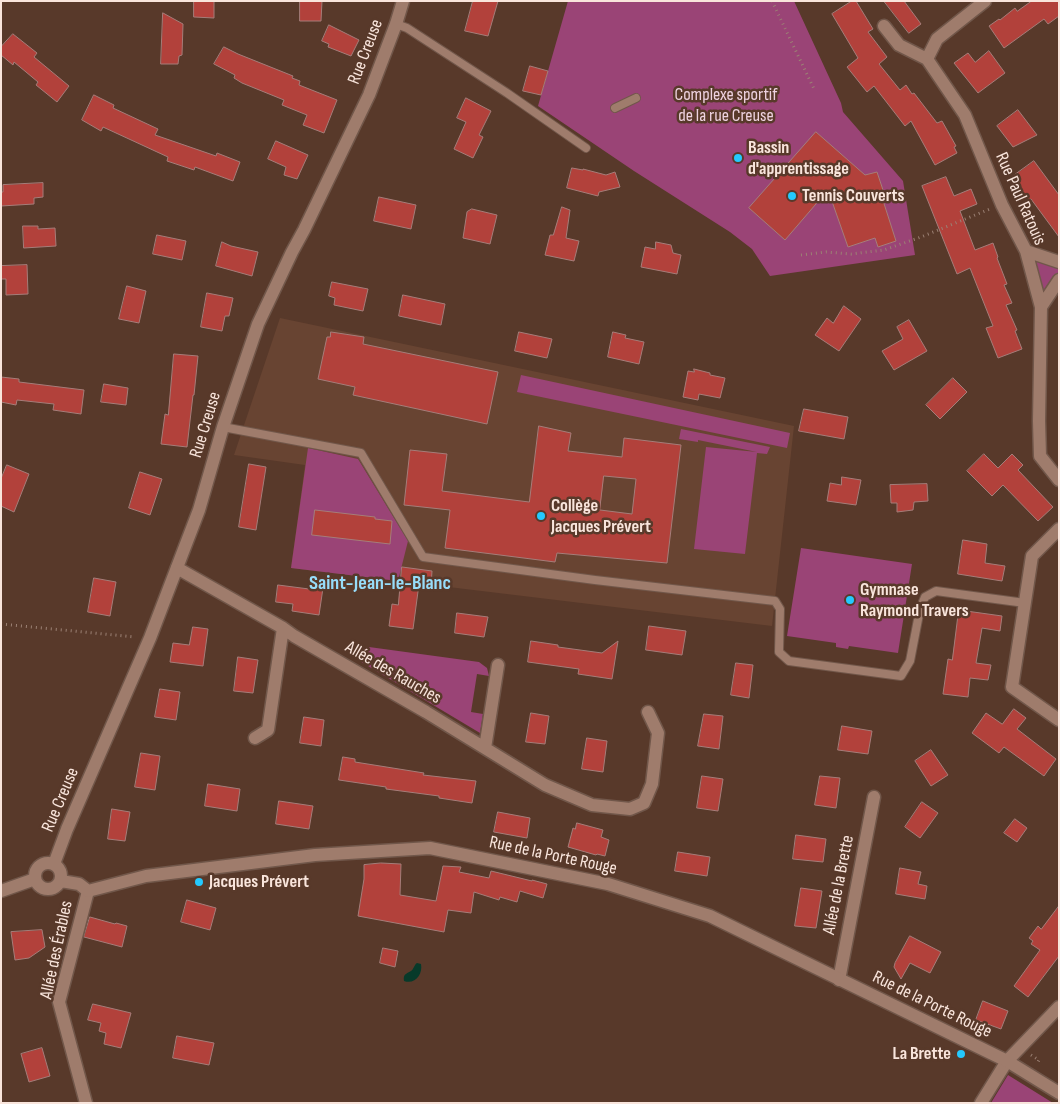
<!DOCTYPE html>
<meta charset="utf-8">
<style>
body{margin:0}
#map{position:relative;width:1060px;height:1104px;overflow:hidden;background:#58392a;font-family:"Sofia Sans Condensed",sans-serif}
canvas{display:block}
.frame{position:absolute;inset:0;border:2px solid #f9e5dc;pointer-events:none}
</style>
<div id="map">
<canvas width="1060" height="1104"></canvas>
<div class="frame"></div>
</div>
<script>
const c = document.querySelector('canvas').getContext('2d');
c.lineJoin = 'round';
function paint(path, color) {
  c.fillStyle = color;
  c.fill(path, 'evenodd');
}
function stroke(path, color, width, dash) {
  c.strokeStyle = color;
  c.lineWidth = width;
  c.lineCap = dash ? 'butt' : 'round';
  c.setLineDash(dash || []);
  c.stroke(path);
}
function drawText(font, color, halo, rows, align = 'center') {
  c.font = font + ' "Sofia Sans Condensed",sans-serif';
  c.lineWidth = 5;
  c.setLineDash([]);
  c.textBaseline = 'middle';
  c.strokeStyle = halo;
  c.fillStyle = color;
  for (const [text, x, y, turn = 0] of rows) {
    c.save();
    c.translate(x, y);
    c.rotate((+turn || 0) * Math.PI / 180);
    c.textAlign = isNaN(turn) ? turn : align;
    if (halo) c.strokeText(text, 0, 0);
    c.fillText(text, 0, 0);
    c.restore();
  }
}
paint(new Path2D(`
 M280 318 794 426 772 626 291 568 305 465 234 455Z`), '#684432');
paint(new Path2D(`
 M568 1H794L841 103 843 112 903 181 915 255 770 276 752 249 730 232 634 171 538 106Z
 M1026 251 1059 262V280L1041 307Z
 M521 375 790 433 787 448 517 392Z
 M681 429 770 447 767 454 757 453 745 554 694 549 706 447 757 452 698 440V442L679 439Z
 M308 448 358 459 408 541 398 581 291 568Z
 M801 548 912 564 898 653 849 646 848 649 836 647V643L787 636Z
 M369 647 479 662 487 668 489 676 477 674 471 712 483 714 480 733 358 660 360 652Z
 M1008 1075 1053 1103H991Z`), '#9a4476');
paint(new Path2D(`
 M417 963 421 964C423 974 415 985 404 981 403 974 406 974 411 971 414 969 414 965 417 963Z`), '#073a2a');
const building = new Path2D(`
 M194 1H214V18L194 17Z
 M300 1H322L321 21H300Z
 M473 1H498L488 36 465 31Z
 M852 1H856L873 29 868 32 887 57 879 64 900 90 906 85 912 94 914 93 937 123 942 121 956 146 954 147 957 153 935 165 911 121 905 126 874 86 867 92 847 67 858 58 832 14Z
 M884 1H904L921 24 909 33Z
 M1032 1H1059V16L1048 24 1044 19 1004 48 989 26 999 19 1000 20 1015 8 1017 11Z
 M163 13 183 24 182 55 179 56 178 64H161Z
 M329 25 359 40 351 56 328 47 329 44 322 41Z
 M13 34 37 53 34 57 69 86 57 102 36 85 38 82 14 62 13 65 1 55V47Z
 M224 47 238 54 293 76 292 78 300 81 299 85 337 100 324 133 303 125 307 115 282 105 284 100 242 83 234 78 235 75 214 64Z
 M989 51 1005 73 978 93 954 63 968 53 975 62Z
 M530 66 548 71 541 95 523 91Z
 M94 95 114 105 113 108 158 129 155 135 216 156 217 153 240 162 233 181 195 167 194 170 167 161 168 157 103 127 101 131 82 120Z
 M466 98 491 111 479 135 483 137 473 158 454 149 466 122 457 118Z
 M1018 110 1037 135 1013 147 997 126Z
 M816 132 865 175 877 172 883 190 880 191 896 241 878 247 875 238 848 247 828 190 785 240 749 208Z
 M276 141 308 155 297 179 284 175 286 167 268 159Z
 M1034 161 1059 195V237L1031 199 1029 200 1012 177Z
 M572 168 583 170V169L606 175 615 172 620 187 599 192 598 196 567 188Z
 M946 177 954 196 971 189 977 204 960 211 975 250 993 243 998 257 997 258 1007 284 1004 285 1012 303 1006 305 1017 330 1015 331 1022 349 998 358 986 328 993 326 970 268 957 274 922 186Z
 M43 183V197L34 198V204L1 206V192H3V185Z
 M379 197 416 205 411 229 374 221Z
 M562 207 570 210 566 238 579 241 574 261 545 255 550 235H553Z
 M472 209 497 215 490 244 463 238 467 212Z
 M23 226H38V229L55 228 56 246 24 248Z
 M157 235 186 241 182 260 153 254Z
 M222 242 231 246 258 252 252 276 216 266Z
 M656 242 671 245 673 253 681 255 677 274 641 267 645 247 655 249Z
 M27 265 28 294 6 295V279H1V266Z
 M332 282 368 289 363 311 334 305 335 298 329 296Z
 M127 286 146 291 139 323 119 319Z
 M207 293 233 298 229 316H225L222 331 201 327Z
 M403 295 445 304 441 325 399 316Z
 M844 306 861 319 839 351 815 335 827 318 833 323Z
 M909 320 927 351 894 370 882 351 903 339 897 327Z
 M331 332 364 337 363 344 498 372 487 424 353 395 355 387 318 379 327 337H330Z
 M519 332 552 339 547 358 515 351Z
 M613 332 626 335 625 338 644 342 639 364 608 357Z
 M174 354 198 356 194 395H193L187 447 161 444 165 414 168 415Z
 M694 369 710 373V375L725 378 720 398 699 394 698 400 683 397 688 371 694 372Z
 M1 377 19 379V382L84 390 81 414 53 410 54 404 17 400 16 405 1 402Z
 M953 378 967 392 940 419 926 405Z
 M104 384 128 388 126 405 101 402Z
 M804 409 848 417 844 439 799 431Z
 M539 426 571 433 568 451 622 457 624 438 681 445 667 563 557 553 555 562 445 548 450 510 404 505 410 450 447 454 442 491 529 502ZM604 476 636 479 632 514 600 510Z
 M984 454 998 468 1012 454 1023 465 1018 470 1053 507 1038 521 1003 485 992 496 967 471Z
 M249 464 266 467 256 530 239 527Z
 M7 465 29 474 14 512 1 506V479Z
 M140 472 162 479 150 515 129 508Z
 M842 477 861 480 856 505 827 501 830 483 841 485Z
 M927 484 928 501 914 502 913 510 897 512V503H891L890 485Z
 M315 510 375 517V519L392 521 390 544 312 535Z
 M963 540 987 544 985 563 1005 566 1002 581 958 574Z
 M402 567 432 571 431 585 419 584 413 629 389 626 392 604 398 605Z
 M94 578 116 582 110 616 88 612Z
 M278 585 309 589 310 586 323 588 319 615 292 611 293 604 276 602Z
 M959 610 1002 616 1000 631 982 628 976 663 991 665 988 680 970 678 968 697 943 694 948 659 952 660Z
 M457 613 488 617 484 637 455 633Z
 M649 626 686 631 682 655 646 650Z
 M193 627 208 629 203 666 170 662 173 643 189 645Z
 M531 641 558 645V647L602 653 618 641 612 679 578 674 579 669 528 662Z
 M238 657 258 660 253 693 234 691Z
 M736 663 753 665 749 698 731 695Z
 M160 689 180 692 176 720 155 717Z
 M1014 709 1026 718 1017 729 1056 759 1044 776 1004 747 999 753 972 733 986 713 1002 724Z
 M531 713 549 716 545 744 526 742Z
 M704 714 723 716 719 749 698 746Z
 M304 717 324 720 321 746 300 743Z
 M842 726 872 731 868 754 838 750Z
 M587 738 607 741 603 772 582 769Z
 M931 750 948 775 931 786 915 761Z
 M141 753 160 756 155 790 135 787Z
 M343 757 355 759V762L424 773 423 775 476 781 472 803 439 798V796L386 789V787L339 780Z
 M702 776 723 779 718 811 697 808Z
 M820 776 840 778 836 808 815 805Z
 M208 784 240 789 237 811 205 806Z
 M279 801 313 806 309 829 276 824Z
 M922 802 938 813 920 838 905 827Z
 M112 809 130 812 125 841 108 839Z
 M498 812 530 818 527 838 494 832Z
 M1015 819 1027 828 1017 842 1004 833Z
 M577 823 603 830 601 837 609 840 605 856 597 854 596 855 568 847 573 828 575 829Z
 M796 835 826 839 823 862 793 859Z
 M678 852 710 857 707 876 675 871Z
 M381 863 401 864 400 895 436 901 443 866 461 867 459 872 489 878 491 871 532 881V880L547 884 543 898 520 891 517 902 500 897 499 900 474 892 471 913 448 910 444 932 358 916 364 879V865Z
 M900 868 921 872 918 884 927 886 925 899 896 894Z
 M801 888 822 891 816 928 795 926Z
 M187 900 216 908 210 930 181 922Z
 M1059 906V956L1028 997 1014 986 1040 950 1031 944 1033 941 1029 938 1038 926 1041 929Z
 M90 917 115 924 116 923 127 926 122 947 84 937Z
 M42 930 45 947 29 958 15 960 11 932Z
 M910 936 941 952 930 973 910 963 901 979 894 967 895 963Z
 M383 948 398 951 395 967 380 963Z
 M983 1001 1008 1011 1001 1029 976 1020Z
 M93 1004 131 1013 121 1048 104 1044 106 1033 99 1031 101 1023 88 1020Z
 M177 1036 214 1043 209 1065 173 1058Z
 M42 1048 50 1076 29 1082 21 1054Z`);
paint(building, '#b2413b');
stroke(building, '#a57d79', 1);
const lane = new Path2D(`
 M396 24 407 28 507 93 586 148
 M615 108 636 98
 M223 427 361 453 423 557 595 580 775 601 780 609 779 652 789 661 901 676 910 661 920 609 925 597 936 591 1025 603`);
const street = new Path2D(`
 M985 1 937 39 927 59 965 115 1002 205 1026 251 1041 307 1039 421 1040 456 1059 480
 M884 26 899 45 927 59
 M1026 251 1059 262
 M1041 307 1059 280
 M1059 529 1032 556 1012 687 1059 720
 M177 568 283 628 294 636 426 712 545 785 592 805 630 809 644 803 652 784 658 733 648 712
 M255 738 268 730 283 628
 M485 748 498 665
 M839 980 874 797
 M86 1103 59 1002 88 891
 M981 1103 1007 1061`);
const secondary = new Path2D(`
 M35 876a13 13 0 1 1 26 0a13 13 0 1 1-26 0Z
 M54 864 67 829 150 638 199 510 223 427 258 324 292 252 304 230 369 95 396 24 403 1
 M61 881 79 884 88 891 146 876 315 855 430 848 608 884 710 916 1007 1061 1059 1093
 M1 891 35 879
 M1007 1061 1059 1007`);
stroke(lane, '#71574a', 10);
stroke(street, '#71574a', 15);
stroke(secondary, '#71574a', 15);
stroke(new Path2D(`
 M772 1 814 89
 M801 255 826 252 851 254 884 250 921 237 990 209
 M1 624 135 637
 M1031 1055 1039 1060 1037 1064`), '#9b8174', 3, [1, 4]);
stroke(lane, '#9f7c6c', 8);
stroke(street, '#9f7c6c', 12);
stroke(secondary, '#9f7c6c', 12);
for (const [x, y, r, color] of [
 [738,158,5,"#24c9fe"],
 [792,196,5,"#24c9fe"],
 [541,516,5,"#24c9fe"],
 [850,600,5,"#24c9fe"],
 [199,882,5,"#24c9fe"],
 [961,1054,5,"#24c9fe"]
]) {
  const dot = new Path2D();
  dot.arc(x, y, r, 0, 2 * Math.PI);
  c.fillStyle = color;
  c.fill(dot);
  stroke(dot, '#58392a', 2);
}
drawText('18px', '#f9e5dc', '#58392a', [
 ["Rue Creuse",366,52,-69],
 ["Rue Paul Ratouis",1020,199,66],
 ["Rue Creuse",206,425,-73],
 ["Allée des Rauches",393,673,30],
 ["Rue Creuse",61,800,-67],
 ["Rue de la Porte Rouge",553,856,12],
 ["Allée de la Brette",839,885,-79],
 ["Allée des Érables",57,950,-78],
 ["Rue de la Porte Rouge",932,1005,26]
]);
drawText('18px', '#eed2e0', '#58392a', [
 ["Complexe sportif",726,95],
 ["de la rue Creuse",726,116]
]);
drawText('bold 18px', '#f9e5dc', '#58392a', [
 ["Bassin",748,148],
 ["d'apprentissage",748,169],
 ["Tennis Couverts",802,196],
 ["Collège",551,506],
 ["Jacques Prévert",551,527],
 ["Gymnase",860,590],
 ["Raymond Travers",860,611],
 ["Jacques Prévert",209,882],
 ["La Brette",951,1054,"right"]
], 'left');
drawText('bold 20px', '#97dcf9', '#58392a', [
 ["Saint-Jean-le-Blanc",380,584]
]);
</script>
